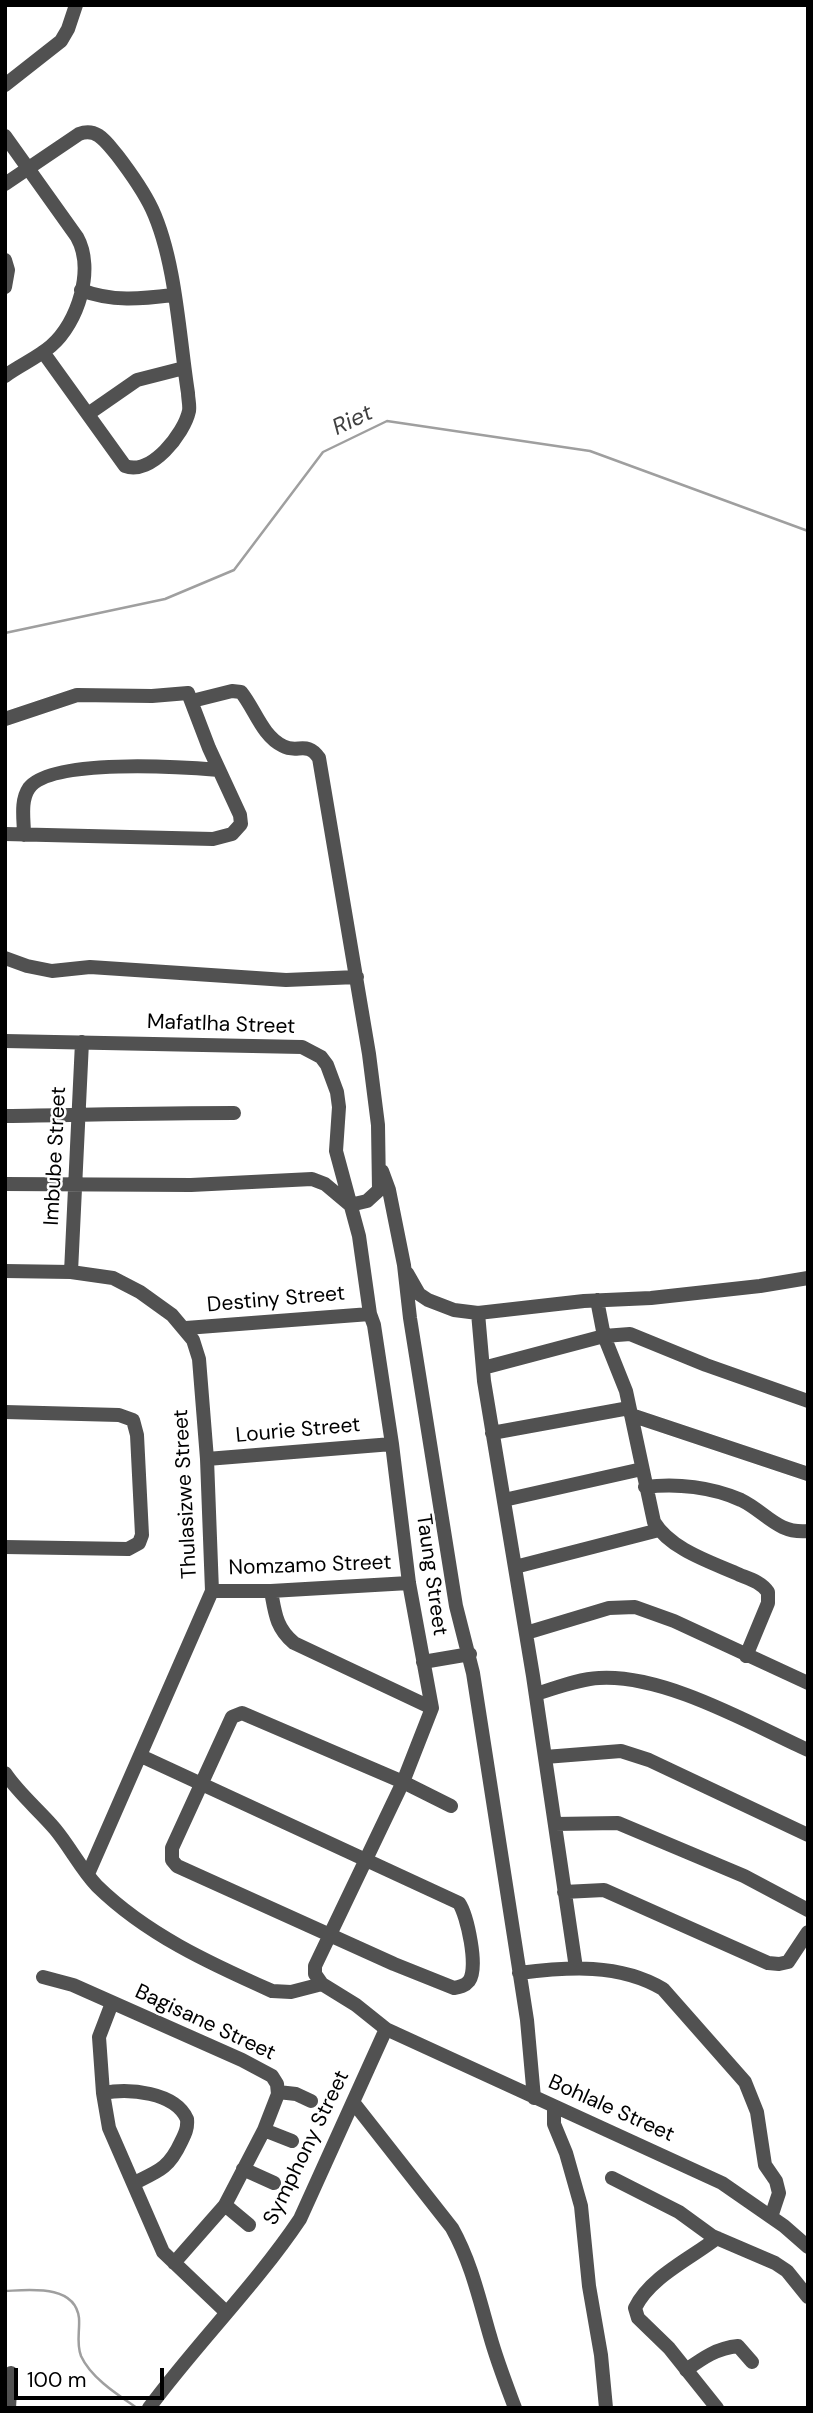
<!DOCTYPE html>
<style>
body{margin:0}
#map{position:relative;width:813px;height:2413px;overflow:hidden;background:#fff;font-family:"DM Sans",sans-serif}
canvas{display:block}
.frame{position:absolute;inset:0;border:7px solid #000;pointer-events:none}
.scale{position:absolute;left:14px;top:2368px;width:150px;height:32px;box-sizing:border-box;border:4px solid #000;border-top:0;padding-left:9px;font-size:21px;line-height:24px;white-space:nowrap;color:#000;-webkit-text-stroke:5px #fff;paint-order:stroke}
</style>
<div id="map">
<canvas width="813" height="2413"></canvas>
<div class="frame"></div>
<div class="scale">100 m</div>
</div>
<script>
const c = document.querySelector('canvas').getContext('2d');
c.lineJoin = 'round';
function stroke(path, color, width, dash) {
  c.strokeStyle = color;
  c.lineWidth = width;
  c.lineCap = dash ? 'butt' : 'round';
  c.setLineDash(dash || []);
  c.stroke(path);
}
function drawText(font, color, halo, rows, align = 'center') {
  c.font = font + ' "DM Sans",sans-serif';
  c.lineWidth = 5;
  c.setLineDash([]);
  c.textBaseline = 'middle';
  c.strokeStyle = halo;
  c.fillStyle = color;
  for (const [text, x, y, turn = 0] of rows) {
    c.save();
    c.translate(x, y);
    c.rotate((+turn || 0) * Math.PI / 180);
    c.textAlign = isNaN(turn) ? turn : align;
    if (halo) c.strokeText(text, 0, 0);
    c.fillText(text, 0, 0);
    c.restore();
  }
}
stroke(new Path2D(`
 M5 633 165 599 234 570 323 452 387 421 590 451 808 531
 M5 2291C30 2290 75 2284 79 2318 80 2331 76 2343 81 2356 91 2378 118 2395 137 2408`), '#9f9f9f', 2.5);
stroke(new Path2D(`
 M5 85 61 41 68 29 76 5
 M5 136 77 237C95 269 78 323 51 346 37 358 20 365 5 376
 M5 184 79 134C97 127 106 142 117 155 130 172 143 190 152 209 176 261 179 336 188 393 188 399 190 405 189 411 184 434 151 476 125 466L43 352
 M5 260 8 270 5 287
 M81 290C112 302 141 299 173 295
 M88 414 137 380 184 368
 M5 719 77 695 152 696 188 693 209 748 240 815 241 824 232 834 213 839 5 834
 M24 835C24 820 20 801 29 788 51 758 182 767 219 770
 M5 958 27 966 52 971 90 967 286 980 357 977
 M5 1041 302 1047 321 1057 327 1065 337 1092 339 1107 336 1151 359 1236 370 1314 374 1325 392 1444 409 1583 432 1708 403 1782 315 1966V1974L322 1984 356 2005 386 2029 722 2183 784 2226 808 2247
 M5 1116C82 1115 157 1113 234 1113
 M382 1171 389 1190 404 1265 410 1318 456 1606 473 1673 527 2020 534 2098
 M5 1184 191 1185 312 1179 325 1184 350 1205 367 1201 379 1190 378 1125 369 1054 319 758C307 740 297 754 283 746 262 736 255 709 241 692L232 691 192 701
 M5 1271 71 1272 113 1278 140 1292 172 1315 193 1340 199 1359 207 1459 212 1591 88 1874
 M71 1272 82 1042
 M407 1273 419 1294 428 1300 454 1310 478 1313 584 1301 651 1298 760 1286 808 1278
 M597 1300 604 1336 626 1391 654 1522C671 1550 711 1562 740 1575 750 1579 761 1582 768 1592V1603L746 1656
 M478 1313 484 1381 533 1676 576 1968
 M186 1328 370 1314
 M483 1368 604 1336 630 1334 706 1365 808 1401
 M5 1412 119 1415 133 1420 137 1435 142 1535 139 1543 128 1549 5 1547
 M631 1415 808 1474
 M492 1433 629 1408
 M207 1459 392 1444
 M645 1487C677 1483 712 1487 741 1500 766 1512 777 1534 808 1531
 M504 1500 642 1469
 M515 1567 659 1530
 M212 1591H271L409 1583
 M271 1591C275 1613 276 1628 294 1643L432 1708
 M526 1633 609 1608 635 1607 674 1621 808 1683
 M423 1662 470 1654
 M536 1694C556 1688 578 1679 599 1678 664 1674 749 1723 808 1750
 M141 1756 459 1903C467 1915 479 1968 469 1981 465 1986 460 1987 454 1988L394 1964 177 1866 172 1860V1848L232 1717 242 1713 403 1782 451 1806
 M545 1757 621 1751 649 1760 808 1835
 M5 1773C19 1794 39 1810 55 1829 70 1847 81 1869 97 1886 146 1934 209 1963 272 1991L291 1992 322 1984
 M555 1824 618 1823 744 1876 808 1910
 M564 1892 604 1890 768 1963 779 1964 788 1962 808 1932
 M519 1973C568 1967 619 1963 663 1989L745 2082 757 2112 765 2165 776 2181 779 2193 771 2217
 M43 1977 73 1985 242 2060 272 2076 277 2084 278 2094 264 2130 225 2205 174 2263
 M112 2003 99 2037 103 2093 109 2128 163 2252 226 2312
 M278 2092 296 2094 311 2101
 M103 2093C129 2088 175 2092 187 2119 188 2128 185 2134 181 2142 169 2168 159 2171 134 2183
 M353 2102 452 2228C471 2262 479 2298 490 2336 497 2361 506 2384 515 2408
 M554 2107V2124L566 2153 581 2206 589 2286 601 2355 606 2408
 M264 2130 292 2141
 M243 2169 274 2183
 M612 2178 679 2212 712 2236 775 2263 787 2271 808 2297
 M225 2205 249 2225
 M717 2238C690 2259 650 2277 635 2308L638 2318 669 2348 717 2408
 M686 2370C703 2358 717 2348 738 2346L752 2362
 M9 2408 11 2373
 M149 2408C197 2343 255 2286 300 2219L386 2029`), '#515151', 14);
drawText('21px', '#000', '#fff', [
 ["Mafatlha Street",221,1025,2],
 ["Imbube Street",56,1156,-87],
 ["Destiny Street",276,1300,-5],
 ["Lourie Street",298,1431,-5],
 ["Thulasizwe Street",186,1494,-93],
 ["Nomzamo Street",310,1566,-2],
 ["Taung Street",431,1575,82],
 ["Bagisane Street",205,2023,25],
 ["Bohlale Street",611,2109,24],
 ["Symphony Street",307,2148,-64]
]);
drawText('italic 23px', '#404040', '#fff', [
 ["Riet",353,421,-25]
]);
</script>
